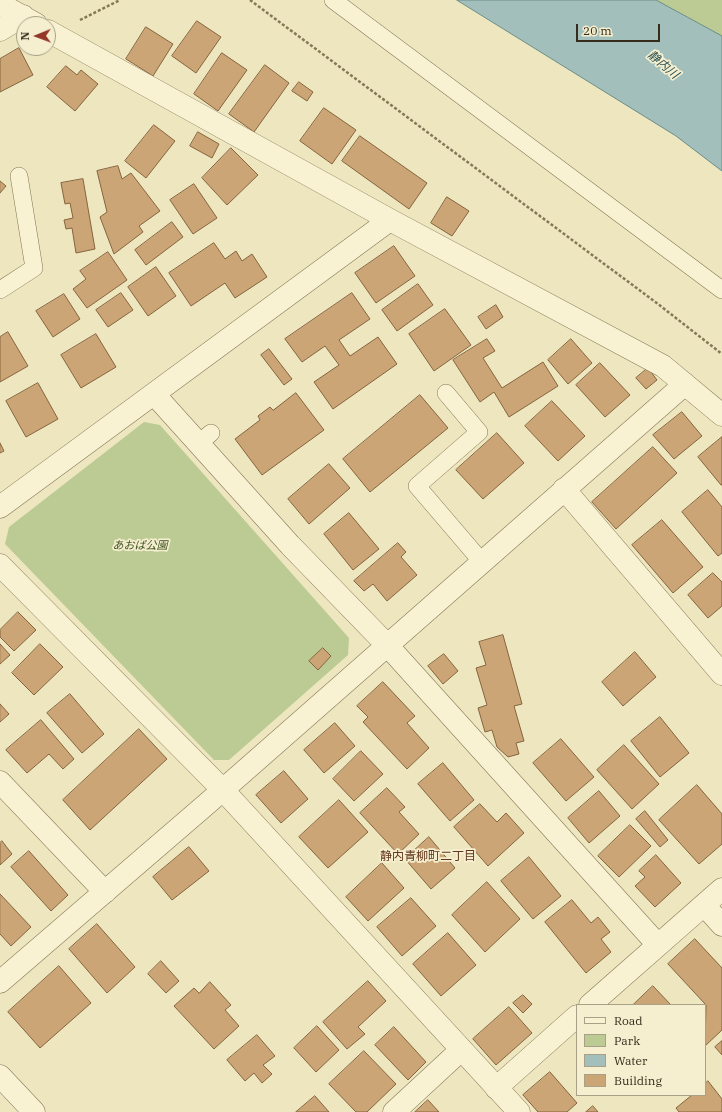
<!DOCTYPE html>
<meta charset="utf-8">
<style>
body{margin:0}
#map{position:relative;width:722px;height:1112px;overflow:hidden;background:#ede6bf;font-family:"IBM Plex Serif",serif}
canvas{display:block}
.legend{position:absolute;left:576px;top:1004px;width:130px;height:92px;box-sizing:border-box;background:#f5efcf;border:1px solid #a8a187;margin:0;padding:5px 7px;list-style:none;font-size:12px;color:#352c1c}
.legend li{display:flex;align-items:center;gap:8px;height:20px}
.legend b{width:20px;border:1px solid #a8a187}
.north{position:absolute;left:16px;top:16px;width:40px;height:40px;box-sizing:border-box;background:#f5efcf;border:1px solid #a8a187;border-radius:50%;rotate:269deg;font-size:11px;font-weight:700;line-height:16px;text-align:center;color:#352c1c}
.north::after{content:'';display:block;margin:auto;width:14px;height:18px;background:#943728;clip-path:polygon(50% 0,100% 100%,50% 72%,0 100%)}
.scale{position:absolute;left:576px;top:24px;width:84px;height:18px;box-sizing:border-box;border:2px solid #352c1c;border-top:0;padding-left:5px;font-size:12px;line-height:14px;white-space:nowrap;color:#352c1c;-webkit-text-stroke:3px #f5efcf;paint-order:stroke}
</style>
<div id="map">
<canvas width="722" height="1112"></canvas>
<ul class="legend">
<li><b style="height:5px;background:#f8f2d2"></b>Road</li>
<li><b style="height:11px;background:#bccb94"></b>Park</li>
<li><b style="height:11px;background:#a2bfbb"></b>Water</li>
<li><b style="height:11px;background:#cba575"></b>Building</li>
</ul>
<div class="north">N</div>
<div class="scale">20 m</div>
</div>
<script>
const c = document.querySelector('canvas').getContext('2d');
c.lineJoin = 'round';
function paint(path, color) {
  c.fillStyle = color;
  c.fill(path, 'evenodd');
}
function stroke(path, color, width, dash) {
  c.strokeStyle = color;
  c.lineWidth = width;
  c.lineCap = dash ? 'butt' : 'round';
  c.setLineDash(dash || []);
  c.stroke(path);
}
function drawText(font, color, halo, rows, align = 'center') {
  c.font = font + ' "IBM Plex Serif","Noto Sans JP",serif';
  c.lineWidth = 3.5;
  c.setLineDash([]);
  c.textBaseline = 'middle';
  c.strokeStyle = halo;
  c.fillStyle = color;
  for (const [text, x, y, turn = 0] of rows) {
    c.save();
    c.translate(x, y);
    c.rotate((+turn || 0) * Math.PI / 180);
    c.textAlign = isNaN(turn) ? turn : align;
    if (halo) c.strokeText(text, 0, 0);
    c.fillText(text, 0, 0);
    c.restore();
  }
}
paint(new Path2D(`
 M656 0H722V36Z
 M144 422 160 425 349 638 348 655 229 760H214L5 544 9 527Z`), '#bccb94');
const water = new Path2D(`
 M457 0H656L722 36V171L676 136Z`);
paint(water, '#a2bfbb');
stroke(water, '#6a8d89', 1);
const building = new Path2D(`
 M197 21 221 37 196 73 172 56Z
 M146 27 173 44 153 76 126 59Z
 M19 48 33 75 0 92V59Z
 M222 53 247 70 218 111 194 94Z
 M265 65 289 83 254 132 229 114Z
 M66 66 77 75 81 70 98 84 75 111 47 87Z
 M299 82 313 92 307 101 292 91Z
 M324 108 356 130 332 164 300 141Z
 M154 125 175 141 146 178 125 161Z
 M198 132 219 144 212 158 190 146Z
 M360 136 427 183 409 209 342 161Z
 M231 148 258 175 227 205 202 178Z
 M118 166 122 179 131 173 160 211 139 226 143 232 114 254 100 217 107 212 97 171Z
 M83 179 95 249 76 253 72 228 66 229 64 220 73 218 70 203 65 204 61 183Z
 M0 181 6 186 0 193Z
 M194 184 217 218 193 234 170 200Z
 M447 197 469 211 452 236 431 223Z
 M172 222 183 237 146 265 135 250Z
 M214 243 225 259 236 251 242 261 252 254 267 277 235 298 225 283 191 306 169 273Z
 M394 246 415 276 376 303 355 273Z
 M108 252 127 280 87 308 73 289 86 279 80 271Z
 M156 267 176 296 148 316 128 287Z
 M418 284 433 305 397 331 382 310Z
 M121 293 133 310 108 327 96 310Z
 M352 293 370 319 339 340 350 356 378 337 397 364 333 409 314 382 339 365 325 346 302 362 285 339Z
 M64 294 80 319 53 337 36 311Z
 M496 305 503 317 486 329 478 317Z
 M445 309 471 345 434 371 409 334Z
 M8 332 28 366 0 382V337Z
 M96 334 116 367 81 388 61 355Z
 M487 339 495 351 483 358 502 388 543 362 558 386 509 417 494 392 480 402 453 360Z
 M571 339 592 363 568 384 548 360Z
 M269 349 292 379 284 385 261 355Z
 M600 363 630 395 605 417 576 385Z
 M648 368 657 380 646 389 636 378Z
 M38 383 58 419 26 437 6 401Z
 M296 393 324 430 262 475 235 439 260 420 258 416 270 407 273 410Z
 M420 395 448 428 370 492 343 459Z
 M552 401 585 436 558 461 525 426Z
 M682 412 702 436 674 459 653 435Z
 M497 433 524 463 483 499 456 470Z
 M722 437V485H721L698 457Z
 M0 443 4 451 0 453Z
 M653 447 677 473 616 529 592 502Z
 M329 464 350 488 309 524 288 499Z
 M708 490 722 507V553L718 556 682 512Z
 M349 513 379 549 353 570 324 534Z
 M662 520 703 567 673 593 632 545Z
 M398 543 406 552 401 557 417 575 387 601 373 584 364 591 354 581Z
 M713 573 722 582V606L708 618 688 595Z
 M18 612 36 630 14 651 0 637V630Z
 M503 635 522 704 514 706 524 741 516 743 519 754 508 757 497 747 492 730 485 732 478 708 487 705 476 668 486 665 479 642Z
 M0 644 10 655 0 664Z
 M40 644 63 667 34 695 12 673Z
 M323 648 331 656 318 670 309 661Z
 M635 652 656 677 623 706 602 682Z
 M444 654 458 671 443 684 428 666Z
 M383 682 415 716 407 723 429 748 407 769 363 722 368 717 357 706Z
 M70 694 104 734 82 753 47 713Z
 M0 704 9 714 0 722Z
 M660 717 689 753 660 777 631 741Z
 M41 720 74 759 63 769 49 754 27 773 6 750Z
 M335 723 355 746 324 773 304 750Z
 M139 729 167 759 90 830 63 800Z
 M561 739 594 777 566 801 533 763Z
 M624 745 659 784 632 809 597 770Z
 M361 751 383 774 354 801 333 779Z
 M443 763 474 800 450 821 418 784Z
 M284 771 308 799 281 823 256 795Z
 M697 785 722 814V844L699 864 659 820Z
 M387 788 405 807 399 812 419 834 398 854 360 813Z
 M599 791 620 816 589 843 568 818Z
 M339 800 368 832 328 868 299 837Z
 M480 804 497 822 506 813 524 833 488 866 454 827Z
 M645 811 668 840 660 847 636 819Z
 M630 825 651 846 619 877 598 856Z
 M429 837 455 868 431 889 405 859Z
 M2 841 12 854 0 865V843Z
 M189 847 209 871 172 900 153 877Z
 M29 851 68 895 51 911 11 867Z
 M656 855 681 883 655 907 635 886 645 877 639 871Z
 M529 857 561 896 533 919 501 881Z
 M382 863 404 888 368 921 346 897Z
 M487 882 520 919 485 952 452 915Z
 M0 894 31 927 11 946 0 934Z
 M411 898 436 926 402 956 377 927Z
 M572 900 591 923 598 917 610 932 601 939 611 952 586 973 545 922Z
 M97 924 135 967 107 993 69 949Z
 M448 933 476 965 441 996 413 964Z
 M695 939 722 968V1030L705 1046 706 1005 668 964Z
 M161 961 179 981 166 993 148 974Z
 M59 966 91 1003 40 1048 8 1012Z
 M368 981 386 1001 358 1027 365 1034 347 1049 323 1022Z
 M210 982 231 1005 225 1010 239 1026 214 1049 174 1006 194 988 199 993Z
 M653 986 671 1005H633Z
 M523 995 532 1004 523 1013 513 1003Z
 M509 1007 532 1033 496 1065 473 1039Z
 M317 1026 339 1050 316 1072 294 1048Z
 M394 1027 426 1062 408 1080 375 1045Z
 M257 1035 275 1056 263 1065 272 1074 262 1083 254 1073 245 1081 227 1060Z
 M722 1041V1055L715 1047Z
 M364 1051 396 1084 367 1112H356L329 1084Z
 M550 1072 577 1103 567 1112H538L523 1095Z
 M708 1081 722 1099V1112H679L676 1108 692 1095H705V1084Z
 M315 1096 329 1112H296Z
 M428 1100 439 1112H415Z
 M593 1106 598 1112H586Z`);
paint(building, '#cba575');
stroke(building, '#85643e', 1);
const service = new Path2D(`
 M333 0 722 290
 M0 290 34 268 19 176
 M446 393 479 432 417 486 482 562
 M199 443 211 433`);
const minor = new Path2D(`
 M0 4 36 24
 M0 30 23 16
 M48 31 390 220 663 366 722 415
 M154 394 290 545 387 645 658 945
 M564 489 722 674
 M0 507 390 220
 M0 565 223 790 519 1112
 M0 782 105 892
 M704 905 722 925
 M0 982 209 802 685 384
 M590 1005 722 889
 M496 1088 577 1016
 M394 1112 461 1050`);
const tertiary = new Path2D(`
 M0 1076 34 1112`);
stroke(service, '#867758', 18);
stroke(minor, '#867758', 23);
stroke(tertiary, '#867758', 23);
stroke(new Path2D(`
 M250 0 658 304 722 354
 M80 20 120 0`), '#867758', 2.5, [3, 2]);
stroke(service, '#f8f2d2', 17);
stroke(minor, '#f8f2d2', 22);
stroke(tertiary, '#f8f2d2', 22);
drawText('italic 11px', '#3f5223', '#f5efcf', [
 ["あおば公園",140,546]
]);
drawText('italic 12px', '#2b5255', '#f5efcf', [
 ["静内川",663,65,40]
]);
drawText('12px', '#62351c', '#f5efcf', [
 ["静内青柳町二丁目",428,857]
]);
</script>
